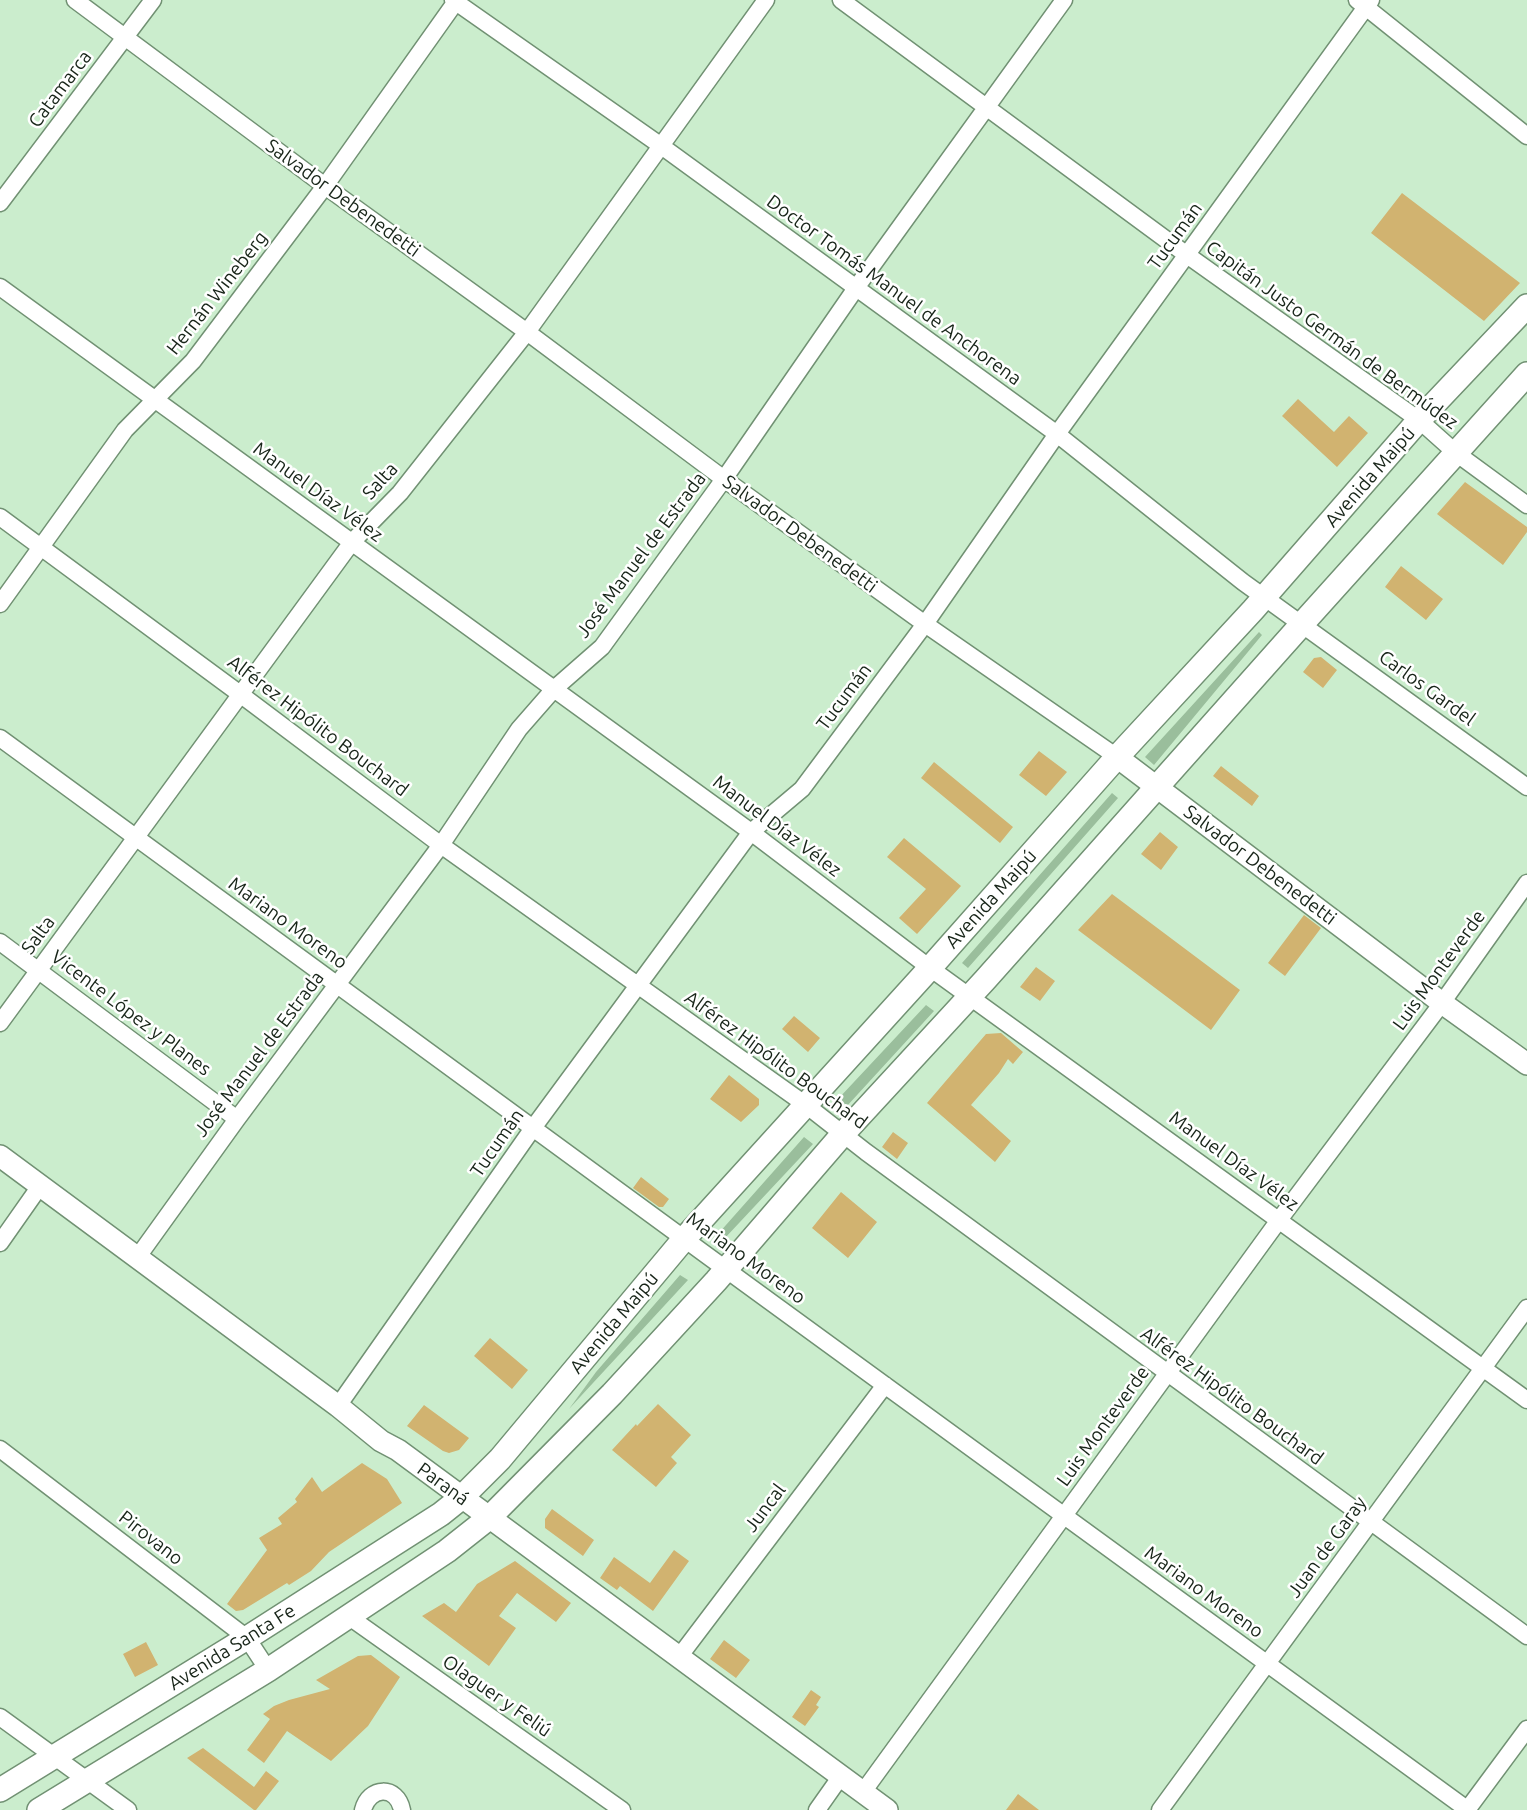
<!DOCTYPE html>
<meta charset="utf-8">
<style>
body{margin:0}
canvas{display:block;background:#cbedcd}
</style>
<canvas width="1527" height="1810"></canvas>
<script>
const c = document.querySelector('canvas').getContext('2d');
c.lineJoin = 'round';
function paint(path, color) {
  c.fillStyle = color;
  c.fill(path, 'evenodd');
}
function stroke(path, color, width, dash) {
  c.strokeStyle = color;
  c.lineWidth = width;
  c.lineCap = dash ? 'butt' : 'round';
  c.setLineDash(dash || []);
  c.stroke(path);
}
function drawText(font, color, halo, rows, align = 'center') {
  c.font = font + ' Ubuntu,sans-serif';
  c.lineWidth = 5;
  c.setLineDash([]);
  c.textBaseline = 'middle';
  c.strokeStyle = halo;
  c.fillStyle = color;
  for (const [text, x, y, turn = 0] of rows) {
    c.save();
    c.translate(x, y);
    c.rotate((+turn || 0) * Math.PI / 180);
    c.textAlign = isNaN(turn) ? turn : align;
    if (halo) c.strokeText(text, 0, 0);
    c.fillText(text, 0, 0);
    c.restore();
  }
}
paint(new Path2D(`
 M1259 632 1262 635 1154 765 1145 757Z
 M1112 793 1118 798 968 968 962 963Z
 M926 1005 934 1011 847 1106 839 1098Z
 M804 1137 813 1144 725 1238 718 1234Z
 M680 1275 688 1280 569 1409 596 1372Z`), '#9abe9c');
paint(new Path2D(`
 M1402 193 1520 283 1484 321 1371 233Z
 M1298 399 1334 432 1349 416 1368 433 1337 467 1282 416Z
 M1465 482 1527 527V532L1503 565 1437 514Z
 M1401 566 1443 599 1426 620 1385 587Z
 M1321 657 1337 670 1323 688 1303 672 1314 658Z
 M1039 751 1067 772 1046 796 1019 775Z
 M934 762 1013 827 1000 843 921 778Z
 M1221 766 1259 796 1252 806 1213 776Z
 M1160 832 1178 847 1161 870 1141 854Z
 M904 838 961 886 917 934 899 918 926 889 887 857Z
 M1112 894 1240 990 1211 1030 1078 930Z
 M1304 915 1321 928 1285 976 1268 963Z
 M1036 967 1055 981 1040 1001 1020 987Z
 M794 1016 820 1038 808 1052 782 1029Z
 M1001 1033 1023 1052 1013 1064 1008 1059 999 1073 971 1105 1011 1141 995 1162 927 1103 986 1034Z
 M729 1075 759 1099V1105L741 1122 710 1099Z
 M893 1132 908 1143 897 1159 882 1147Z
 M641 1177 669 1199 663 1207H659L633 1188Z
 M841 1192 877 1222 848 1258 812 1228Z
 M490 1338 528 1370 512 1389 474 1356Z
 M658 1404 691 1435 671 1457 677 1463 656 1487 612 1450 636 1424 637 1426Z
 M424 1405 469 1438 459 1450 449 1453 443 1451 407 1426Z
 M362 1463 387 1479 402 1503 329 1552 311 1571 289 1585 287 1583 243 1610 236 1611 227 1604 267 1550 259 1538 282 1524 278 1518 297 1502 295 1499 312 1477 322 1492Z
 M552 1509 594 1540 583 1556 545 1528V1519Z
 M674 1550 689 1561 653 1611 620 1586 617 1590 600 1578 614 1557 650 1583Z
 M515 1561 571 1603 556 1622 517 1593 499 1616 516 1628 489 1666 422 1616 444 1603 456 1612 477 1584Z
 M724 1640 750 1660 736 1678 710 1659Z
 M146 1642 158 1665 135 1677 123 1654Z
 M371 1655 400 1677 368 1726 331 1761 287 1731 264 1763 247 1750 270 1719 263 1714 274 1706 289 1700 330 1689 316 1680 358 1656Z
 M811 1690 821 1697 816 1705 819 1707 805 1726 792 1717Z
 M203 1748 254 1787 266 1771 279 1781 256 1810H254L187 1758Z
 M1018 1794 1039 1810H1006Z`), '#d1b370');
const minor = new Path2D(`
 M75 0 325 186 527 332 724 479 925 624 1117 757
 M453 0 660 145 1057 434 1243 582 1527 787
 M841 0 1187 255 1419 420 1456 453 1527 505
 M1357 0 1527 136
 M0 203 153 0
 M0 287 751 832 930 968 1527 1400
 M0 517 240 694 441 845 806 1105 866 1152 1527 1636
 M0 604 125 430 193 361 325 186 457 0
 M0 738 746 1284 1468 1810
 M0 942 237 1119
 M0 1023 352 542 400 493 527 332 766 0
 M0 1243 40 1186
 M137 1258 237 1119 441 845 519 729 554 689 602 647 724 479 856 288 1064 0
 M338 1406 533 1128 751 832 802 789 925 624 1057 434 1371 0
 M0 1449 247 1638 268 1670
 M348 1616 622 1810
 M679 1657 885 1385
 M0 1717 128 1810
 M863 1792 1279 1220 1442 1003 1527 883
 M363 1810C369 1786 397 1785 402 1810
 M817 1810 841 1776
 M1160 1810 1527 1308
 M1467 1810 1527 1729`);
const tertiary = new Path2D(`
 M1117 757 1442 1003 1527 1064
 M0 1156 338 1406 381 1441 398 1450C560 1570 724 1690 887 1810`);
const secondary = new Path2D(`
 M0 1790 247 1638 441 1514 461 1498 500 1459 684 1239 930 968 1117 757 1253 610 1419 420 1527 306
 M39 1810 268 1670 447 1551 490 1517 612 1394 716 1281 842 1135 985 980 1302 624 1527 374`);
stroke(minor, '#719173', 19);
stroke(tertiary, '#719173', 24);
stroke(secondary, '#719173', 26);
stroke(minor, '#fff', 16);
stroke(tertiary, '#fff', 21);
stroke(secondary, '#fff', 23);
drawText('19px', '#172418', '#fff', [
 ["Catamarca",60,89,-53],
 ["Salvador Debenedetti",343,198,36],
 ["Tucumán",1175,236,-54],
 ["Doctor Tomás Manuel de Anchorena",894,290,36],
 ["Hernán Wineberg",217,293,-52],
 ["Capitán Justo Germán de Bermúdez",1332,335,36],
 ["Avenida Maipú",1370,477,-49],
 ["Salta",380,481,-48],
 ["Manuel Díaz Vélez",318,492,36],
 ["Salvador Debenedetti",800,534,36],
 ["José Manuel de Estrada",641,555,-53],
 ["Carlos Gardel",1427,688,36],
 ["Tucumán",844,697,-53],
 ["Alférez Hipólito Bouchard",318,726,37],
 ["Manuel Díaz Vélez",777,826,37],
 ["Salvador Debenedetti",1260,865,37],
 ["Avenida Maipú",991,899,-48],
 ["Mariano Moreno",288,923,36],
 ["Salta",38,935,-54],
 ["Luis Monteverde",1439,970,-54],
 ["Vicente López y Planes",131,1013,37],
 ["José Manuel de Estrada",259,1054,-53],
 ["Alférez Hipólito Bouchard",776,1060,36],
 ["Tucumán",497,1143,-55],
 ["Manuel Díaz Vélez",1234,1161,36],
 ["Mariano Moreno",746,1258,36],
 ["Avenida Maipú",614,1323,-50],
 ["Alférez Hipólito Bouchard",1232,1396,36],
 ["Luis Monteverde",1103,1426,-54],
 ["Paraná",443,1484,36],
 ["Juncal",765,1508,-53],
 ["Pirovano",151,1538,38],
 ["Juan de Garay",1327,1547,-54],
 ["Mariano Moreno",1204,1592,36],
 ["Avenida Santa Fe",232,1647,-32],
 ["Olaguer y Feliú",497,1696,35]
]);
</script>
